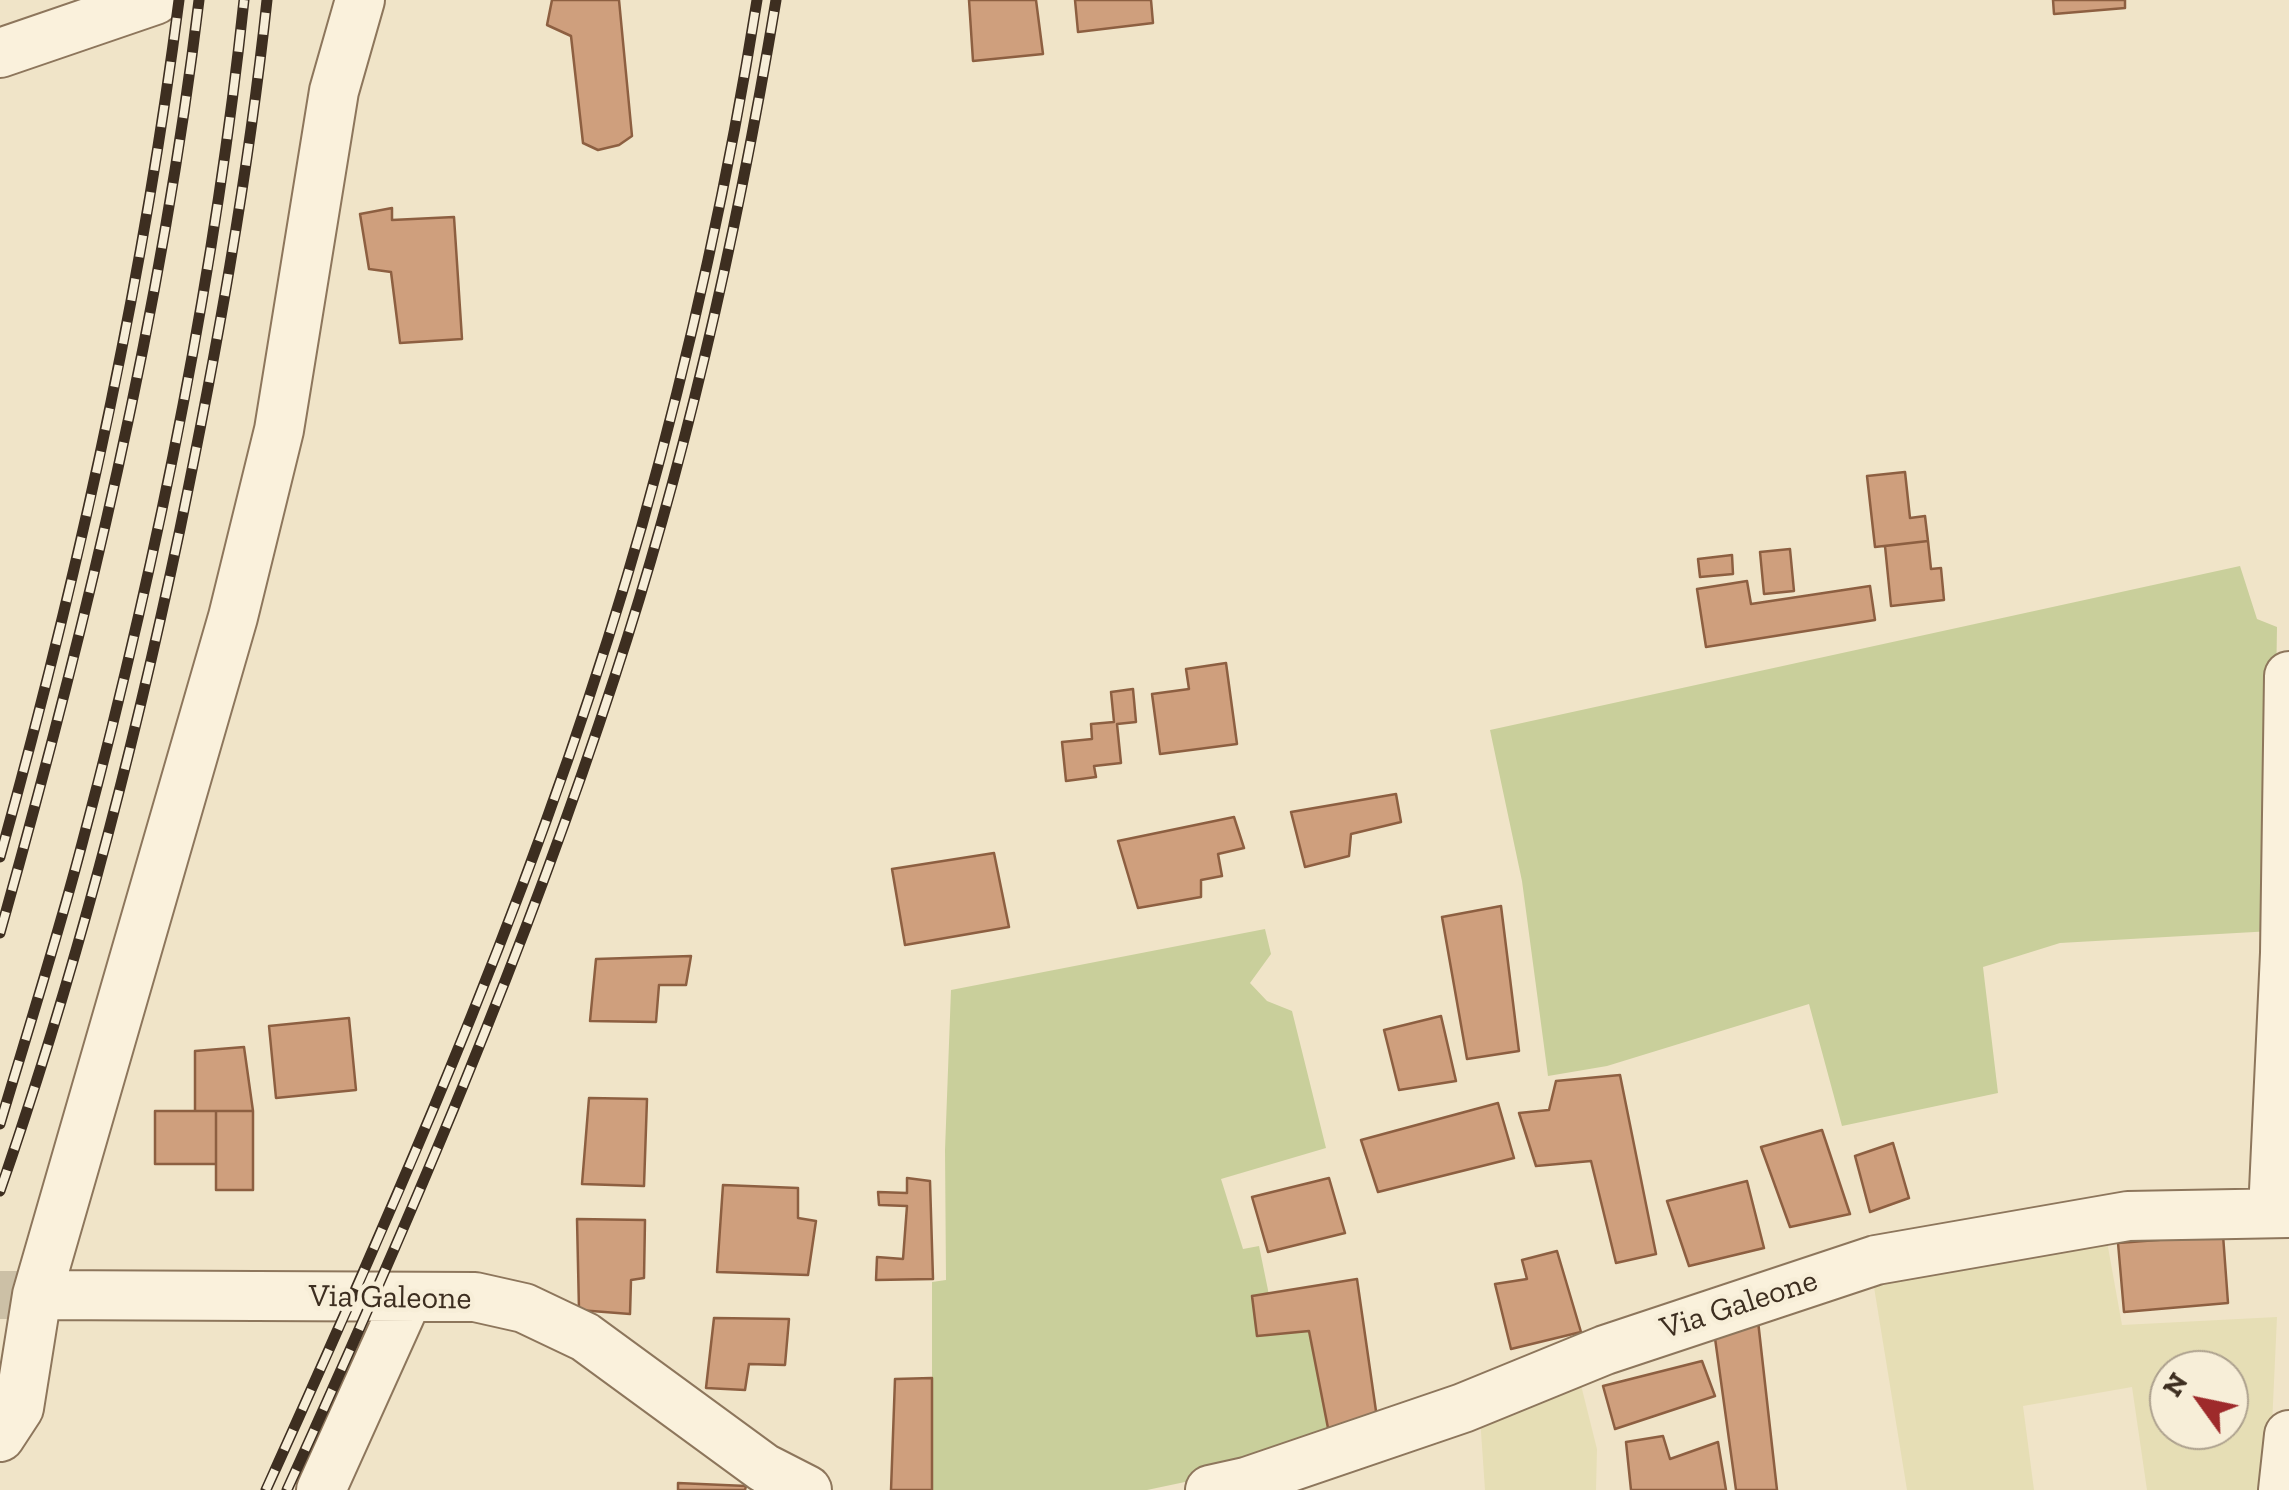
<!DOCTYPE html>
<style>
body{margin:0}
#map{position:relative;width:2289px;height:1490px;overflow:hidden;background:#f0e4c8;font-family:"Zilla Slab",serif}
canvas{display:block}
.north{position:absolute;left:2149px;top:1350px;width:100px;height:100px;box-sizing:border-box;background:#f7eed8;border:2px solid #ada18e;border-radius:50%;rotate:303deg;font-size:28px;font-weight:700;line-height:40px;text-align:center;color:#3d2e20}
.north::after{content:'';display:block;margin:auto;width:35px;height:45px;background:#9e2a2b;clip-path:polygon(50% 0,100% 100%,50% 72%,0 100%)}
</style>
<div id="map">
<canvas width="2289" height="1490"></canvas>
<div class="north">N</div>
</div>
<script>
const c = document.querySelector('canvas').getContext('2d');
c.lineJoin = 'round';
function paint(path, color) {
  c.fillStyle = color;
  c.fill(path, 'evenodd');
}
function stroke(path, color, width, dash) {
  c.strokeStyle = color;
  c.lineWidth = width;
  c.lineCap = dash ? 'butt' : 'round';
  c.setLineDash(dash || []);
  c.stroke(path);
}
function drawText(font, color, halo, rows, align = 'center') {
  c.font = font + ' "Zilla Slab",serif';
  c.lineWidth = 9;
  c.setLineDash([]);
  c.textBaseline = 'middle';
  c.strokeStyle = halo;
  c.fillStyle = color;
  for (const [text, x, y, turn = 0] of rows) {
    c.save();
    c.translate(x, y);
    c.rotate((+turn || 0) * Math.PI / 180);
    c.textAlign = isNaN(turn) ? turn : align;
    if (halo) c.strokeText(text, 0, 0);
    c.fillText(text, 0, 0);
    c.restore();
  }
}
paint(new Path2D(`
 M2106 1236 2122 1325 2277 1317 2269 1490H2147L2132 1387 2023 1406 2034 1490H1907L1873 1281ZM2169 1370H2229V1430H2169Z
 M1579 1377 1597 1449 1596 1490H1485L1480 1417Z`), '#e6deb5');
paint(new Path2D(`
 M2240 566 2257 619 2277 627 2272 931 2060 943 1983 967 1998 1093 1842 1126 1809 1004 1607 1066 1548 1076 1522 881 1490 730Z
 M1265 929 1271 954 1250 983 1267 1001 1292 1011 1326 1148 1221 1179 1243 1249 1259 1246 1277 1334 1309 1331 1328 1428 1325 1439 1223 1474 1147 1490H932V1282L946 1280 945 1150 951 990Z`), '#c9cf9b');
const building = new Path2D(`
 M552 0H619L632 136 619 145 598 150 583 143 571 36 547 25Z
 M969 0H1036L1043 54 973 61Z
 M1075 0H1151L1153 23 1078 32Z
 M2053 0H2125V8L2054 14Z
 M392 208V220L454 217 462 339 400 343 391 272 369 269 360 214Z
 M1905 472 1910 518 1925 516 1928 541 1875 547 1867 476Z
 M1928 541 1931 569 1941 568 1944 600 1891 606 1885 546Z
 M1790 549 1794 591 1764 594 1760 552Z
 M1732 555 1733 574 1700 577 1698 559Z
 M1747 581 1751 604 1870 586 1875 620 1706 647 1697 589Z
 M1226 663 1237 744 1160 754 1152 694 1189 689 1186 669Z
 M1133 689 1136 722 1117 724 1121 763 1094 766 1096 777 1066 781 1062 742 1092 739 1091 724 1114 722 1111 692Z
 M1396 794 1401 822 1351 834 1349 856 1305 867 1291 812Z
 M1234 817 1244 848 1218 854 1222 876 1201 880V897L1138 908 1118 841Z
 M994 853 1009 927 905 945 892 869Z
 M1501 906 1519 1051 1467 1059 1442 917Z
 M691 956 686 985H659L656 1022 590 1021 596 959Z
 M1441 1016 1456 1081 1399 1090 1384 1030Z
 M349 1018 356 1090 276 1098 269 1026Z
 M244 1047 253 1111H195V1051Z
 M1620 1075 1656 1254 1616 1263 1591 1161 1536 1166 1519 1113 1549 1110 1556 1081Z
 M589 1098 647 1099 644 1186 582 1184Z
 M1498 1103 1514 1158 1378 1192 1361 1140Z
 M155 1111H216V1164H155Z
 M216 1111H253V1190H216Z
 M1822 1130 1850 1214 1790 1227 1761 1147Z
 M1893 1143 1909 1198 1870 1212 1855 1156Z
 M907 1178 930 1181 933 1279 876 1280 877 1257 903 1259 907 1206 879 1205 878 1192 907 1193Z
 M1329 1178 1345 1233 1268 1252 1252 1197Z
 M1747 1181 1764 1248 1689 1266 1667 1201Z
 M723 1185 798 1188V1218L816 1221 808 1275 717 1272Z
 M577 1219 645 1220 644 1278 631 1280 630 1314 579 1310Z
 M2223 1235 2228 1303 2124 1312 2118 1243Z
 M1557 1251 1581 1332 1511 1349 1495 1284 1527 1279 1522 1260Z
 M1357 1279 1377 1418 1328 1428 1309 1331 1257 1336 1252 1296Z
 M714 1318 789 1319 785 1365 749 1364 745 1390 706 1388Z
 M1758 1321 1777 1490H1736L1714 1331Z
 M2217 1358V1370H2197V1359Z
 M1702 1361 1715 1396 1615 1429 1603 1386Z
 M932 1378V1490H891L895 1379Z
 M1663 1436 1670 1459 1718 1442 1726 1490H1631L1626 1442Z
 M678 1483 746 1486 745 1490H678Z`);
paint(building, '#cf9f7d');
stroke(building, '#8d5f41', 2.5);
stroke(new Path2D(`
 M0 1295H37`), '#ccc0a6', 48, [48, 24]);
const minor = new Path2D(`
 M0 53 155 0
 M2273 1212 2285 953 2289 676
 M37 1295 475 1297 524 1308 585 1337 764 1468 807 1490
 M0 1437 19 1408 37 1295 233 617 279 430 334 91 360 0
 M321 1490 408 1297
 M1210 1490 1246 1482 1463 1408 1605 1350 1876 1260 2128 1216 2289 1213
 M2283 1490 2289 1435`);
stroke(minor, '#8d765c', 52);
stroke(minor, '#faf1dc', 48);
const rail = new Path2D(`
 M0 857C78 576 142 290 179 0
 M0 933C86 627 161 316 199 0
 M0 1124C28 1030 58 936 83 840 156 565 214 283 244 0
 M0 1191C75 975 133 752 180 529 216 354 248 178 267 0
 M266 1490C408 1176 548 858 642 525 690 353 729 177 757 0
 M287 1490C408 1224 524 955 615 676 687 456 738 229 776 0`);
stroke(rail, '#3d2e20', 11);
stroke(rail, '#f7eed8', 8, [22]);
drawText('32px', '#3d2e20', '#f7eed8', [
 ["Via Galeone",390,1298,1],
 ["Via Galeone",1739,1305,-18]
]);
</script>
